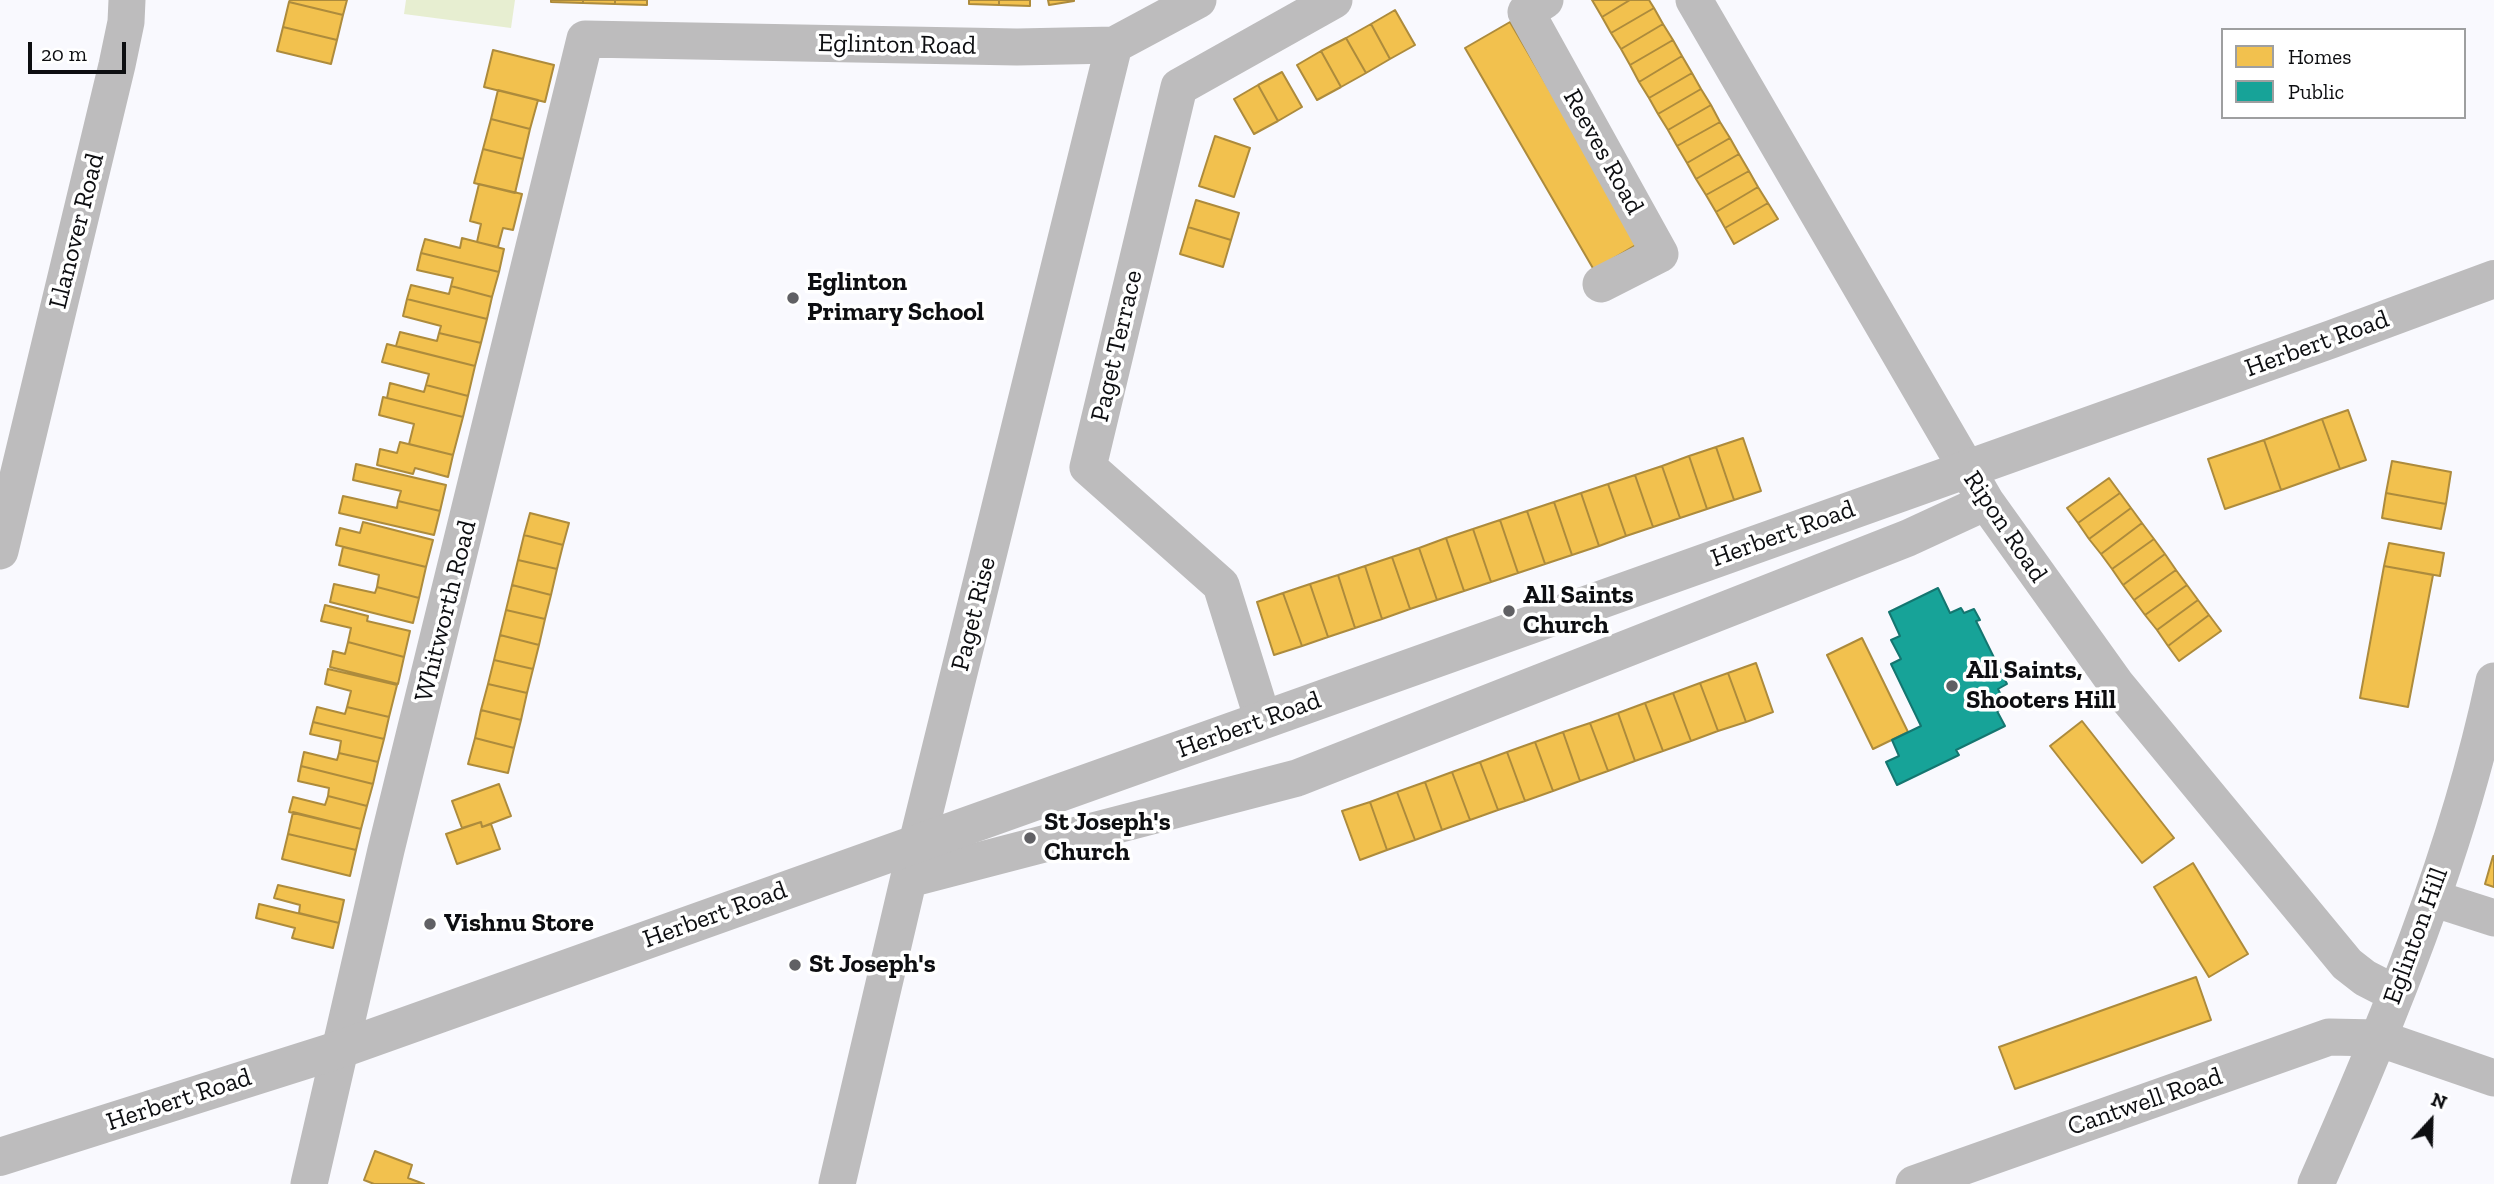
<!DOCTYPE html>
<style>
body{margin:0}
#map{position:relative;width:2494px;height:1184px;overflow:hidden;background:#f9f9fe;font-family:"Zilla Slab",serif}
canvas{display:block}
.legend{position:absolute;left:2221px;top:28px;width:245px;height:91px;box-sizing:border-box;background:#fff;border:2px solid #9e9fa0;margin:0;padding:9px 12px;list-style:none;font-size:21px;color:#0d0e11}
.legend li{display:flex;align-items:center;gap:14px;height:35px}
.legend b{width:35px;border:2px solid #9e9fa0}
.north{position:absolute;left:2396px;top:1086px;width:70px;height:70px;-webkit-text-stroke:5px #fff;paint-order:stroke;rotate:22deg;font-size:19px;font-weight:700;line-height:28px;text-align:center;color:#0d0e11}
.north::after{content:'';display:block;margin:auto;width:24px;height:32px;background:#0d0e11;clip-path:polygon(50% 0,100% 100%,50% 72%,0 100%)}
.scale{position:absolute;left:28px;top:42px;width:98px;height:32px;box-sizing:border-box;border:4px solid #0d0e11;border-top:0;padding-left:9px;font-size:21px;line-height:24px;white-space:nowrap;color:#0d0e11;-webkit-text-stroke:5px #fff;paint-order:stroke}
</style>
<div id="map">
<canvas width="2494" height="1184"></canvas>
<ul class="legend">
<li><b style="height:19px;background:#f2c14e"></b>Homes</li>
<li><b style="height:19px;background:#17a398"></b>Public</li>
</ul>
<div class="north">N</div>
<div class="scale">20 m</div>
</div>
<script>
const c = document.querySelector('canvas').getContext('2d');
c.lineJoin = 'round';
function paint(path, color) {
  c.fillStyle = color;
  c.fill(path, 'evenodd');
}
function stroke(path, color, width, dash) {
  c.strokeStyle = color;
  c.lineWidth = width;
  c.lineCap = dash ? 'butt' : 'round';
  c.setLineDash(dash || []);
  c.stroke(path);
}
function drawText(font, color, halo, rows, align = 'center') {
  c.font = font + ' "Zilla Slab",serif';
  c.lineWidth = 7;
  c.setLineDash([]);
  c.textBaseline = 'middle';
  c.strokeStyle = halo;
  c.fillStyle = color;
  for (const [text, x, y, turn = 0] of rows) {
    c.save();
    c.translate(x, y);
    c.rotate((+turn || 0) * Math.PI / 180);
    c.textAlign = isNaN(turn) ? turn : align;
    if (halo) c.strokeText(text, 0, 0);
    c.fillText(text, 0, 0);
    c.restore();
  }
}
paint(new Path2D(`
 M406 0H515L511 28 404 14Z`), '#e7eed1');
const homes = new Path2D(`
 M290 0H347L343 15 289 2Z
 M551 0H583V3L551 2Z
 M583 0H615V4L583 3Z
 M615 0H647V5L615 4Z
 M969 0H999V5L969 4Z
 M999 0H1030V6L999 5Z
 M1048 0H1074V1L1049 5Z
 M1592 0H1630L1602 17Z
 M1630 0H1649L1654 8 1611 33 1602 17Z
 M289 2 343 15 337 40 283 27Z
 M1654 8 1663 24 1621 49 1611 33Z
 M1395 10 1415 45 1390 59 1371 24Z
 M1510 22 1639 243 1594 270 1465 48Z
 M1371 24 1390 59 1366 73 1346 38Z
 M1663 24 1673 40 1630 65 1621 49Z
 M283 27 337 40 331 64 277 51Z
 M1346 38 1366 73 1341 87 1321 51Z
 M1673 40 1682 56 1639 82 1630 65Z
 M493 50 554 65 545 102 484 87Z
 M1321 51 1341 87 1317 100 1297 65Z
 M1682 56 1692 73 1649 98 1639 82Z
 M1282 72 1302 107 1278 121 1258 85Z
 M1692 73 1701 89 1658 114 1649 98Z
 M1258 85 1278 121 1254 134 1234 99Z
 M1701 89 1711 105 1668 130 1658 114Z
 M498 90 538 100 530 129 491 119Z
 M1711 105 1720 122 1677 146 1668 130Z
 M491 119 530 129 523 159 483 149Z
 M1720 122 1730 138 1687 163 1677 146Z
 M1215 136 1250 148 1234 197 1199 186Z
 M1730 138 1739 154 1696 179 1687 163Z
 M483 149 523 159 515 193 474 183Z
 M1739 154 1749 171 1706 195 1696 179Z
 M1749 171 1758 187 1716 212 1706 195Z
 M479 184 522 194 513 230 503 228 498 247 477 242 481 224 470 221Z
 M1758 187 1768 203 1725 228 1716 212Z
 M1196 200 1239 213 1231 240 1188 227Z
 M1768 203 1778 219 1734 244 1725 228Z
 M1188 227 1231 240 1223 267 1180 254Z
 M462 238 504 249 499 272 421 253 425 239 460 248Z
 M421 253 499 272 492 297 451 286 453 278 417 270Z
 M411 285 449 294 451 286 492 297 487 319 407 299Z
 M407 299 487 319 481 343 439 333 441 326 403 316Z
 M400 332 437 341 439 333 481 343 475 366 396 346Z
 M387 344 475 366 468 396 426 385 429 374 382 362Z
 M390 383 424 392 426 385 468 396 463 417 387 398Z
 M383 397 463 417 453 455 409 444 414 424 379 415Z
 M2348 410 2366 460 2340 469 2322 419Z
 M2322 419 2340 469 2281 490 2264 440Z
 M1743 438 1761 491 1734 500 1716 447Z
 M2264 440 2281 490 2225 509 2208 459Z
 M400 442 453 455 448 477 415 468 413 474 377 465 380 449 397 453Z
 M1716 447 1734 500 1707 509 1689 456Z
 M1689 456 1707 509 1680 518 1662 466Z
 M2392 461 2451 472 2446 504 2386 493Z
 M356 464 446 485 440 511 398 501 401 491 353 480Z
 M1662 466 1680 518 1653 527 1635 475Z
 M1635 475 1653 527 1626 536 1608 484Z
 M2109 478 2120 493 2078 523 2067 508Z
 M1608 484 1626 536 1599 546 1581 493Z
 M1581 493 1599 546 1572 555 1554 502Z
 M2120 493 2131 508 2089 539 2078 523Z
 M2386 493 2446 504 2441 529 2382 518Z
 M343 496 397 508 398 501 440 511 434 535 339 513Z
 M1554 502 1572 555 1545 564 1527 511Z
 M2131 508 2142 523 2101 554 2089 539Z
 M1527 511 1545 564 1518 573 1500 520Z
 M530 513 569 523 563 545 524 535Z
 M1500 520 1518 573 1491 582 1473 529Z
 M363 522 433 540 426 567 336 545 340 528 360 533Z
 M2142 523 2154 539 2112 569 2101 554Z
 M1473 529 1491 582 1464 591 1446 538Z
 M524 535 563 545 557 569 518 560Z
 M1446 538 1464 591 1437 600 1419 548Z
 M2154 539 2165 554 2123 585 2112 569Z
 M2389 543 2444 553 2440 576 2384 566Z
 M343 547 426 567 419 598 377 587 379 575 339 565Z
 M1419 548 1437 600 1410 609 1392 557Z
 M2165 554 2176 570 2134 600 2123 585Z
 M1392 557 1410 609 1382 619 1365 566Z
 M518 560 557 569 551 595 512 585Z
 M1365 566 1382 619 1355 628 1338 575Z
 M2384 566 2433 575 2408 707 2360 698Z
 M2176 570 2187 585 2145 615 2134 600Z
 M1338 575 1355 628 1328 637 1310 584Z
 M334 584 375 593 377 587 419 598 413 623 330 602Z
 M1310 584 1328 637 1302 646 1283 593Z
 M512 585 551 595 545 619 506 610Z
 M2187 585 2198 600 2157 630 2145 615Z
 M1283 593 1302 646 1274 655 1257 602Z
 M2198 600 2209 615 2168 646 2157 630Z
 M325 605 368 616 367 621 410 631 404 657 348 642 351 628 321 621Z
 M506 610 545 619 539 645 500 635Z
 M2209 615 2221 631 2179 661 2168 646Z
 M500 635 539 645 533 669 494 660Z
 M1862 638 1908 732 1873 749 1827 655Z
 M348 642 404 657 398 684 330 667 333 651 345 654Z
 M494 660 533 669 527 693 488 684Z
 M1756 663 1773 712 1746 722 1728 673Z
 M328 669 397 685 389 717 347 707 351 691 325 684Z
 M1728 673 1746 722 1718 731 1700 683Z
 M1700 683 1718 731 1691 741 1673 693Z
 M488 684 527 693 521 720 481 710Z
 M1673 693 1691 741 1663 751 1645 703Z
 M1645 703 1663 751 1635 761 1618 713Z
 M317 707 345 714 347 707 389 717 384 739 313 722Z
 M481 710 521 720 514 748 475 738Z
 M1618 713 1635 761 1608 771 1590 723Z
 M2082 721 2174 838 2142 863 2050 746Z
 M313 722 384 739 378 762 339 753 341 741 310 734Z
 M1590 723 1608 771 1580 781 1563 732Z
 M1563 732 1580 781 1553 791 1535 742Z
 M475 738 514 748 508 773 468 764Z
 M1535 742 1553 791 1525 801 1507 752Z
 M304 752 337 760 339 753 378 762 373 784 301 766Z
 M1507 752 1525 801 1498 810 1480 762Z
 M1480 762 1498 810 1470 820 1452 772Z
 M301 766 373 784 367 806 328 796 329 788 298 781Z
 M1452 772 1470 820 1442 830 1425 782Z
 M1425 782 1442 830 1415 840 1397 792Z
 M499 784 511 816 482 827 481 822 462 828 452 801Z
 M1397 792 1415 840 1387 850 1370 802Z
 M328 796 367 806 361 829 289 812 293 797 325 805Z
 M1370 802 1387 850 1360 860 1342 811Z
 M293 812 361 829 356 850 288 834Z
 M481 822 482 827 491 824 500 849 457 864 446 834Z
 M288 834 356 850 350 876 282 859Z
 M2493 856H2494V887L2485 884Z
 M2193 863 2248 954 2209 977 2154 887Z
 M278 885 344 900 339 923 299 913 300 905 274 898Z
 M259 904 339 923 333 948 292 938 295 928 256 918Z
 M2196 977 2211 1020 2015 1089 1999 1047Z
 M375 1151 412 1165 408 1178 424 1184H374L364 1180Z`);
paint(homes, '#f2c14e');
stroke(homes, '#ad8b3c', 2);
const public = new Path2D(`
 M1938 588 1950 613 1961 608 1964 613 1974 609 1980 620 1976 621 2007 684 1998 689 2007 707 1997 711 2005 726 1956 750 1959 755 1897 785 1886 762 1899 756 1892 740 1921 726 1891 664 1901 659 1891 640 1900 636 1889 612Z`);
paint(public, '#17a398');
stroke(public, '#147670', 2);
stroke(new Path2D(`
 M1545 0 1526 12 1660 254 1601 284
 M1694 0 1986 502 2116 684 2347 964 2365 978 2396 994
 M0 551 117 65 126 22 127 0
 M1263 720 1221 585 1088 467 1179 87 1334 0
 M909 879 1297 778 1908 538 1986 502
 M2432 898 2494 918
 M309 1184 386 850 585 39 1017 47 1114 45 1198 0
 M837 1184 917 843 1114 45
 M1914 1184 2329 1037 2378 1038 2494 1078
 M2316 1184C2388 1021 2457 855 2494 681`), '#bdbcbd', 37);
stroke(new Path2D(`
 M0 1157 341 1049 2332 339 2494 279`), '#bdbcbd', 38);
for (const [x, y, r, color] of [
 [793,298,7,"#606064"],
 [1509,611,7,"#606064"],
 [1952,686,7,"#606064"],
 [1030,838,7,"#606064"],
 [430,924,7,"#606064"],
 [795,965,7,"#606064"]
]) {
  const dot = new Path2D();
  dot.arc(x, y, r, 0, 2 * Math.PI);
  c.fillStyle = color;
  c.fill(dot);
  stroke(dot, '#fff', 2.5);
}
drawText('26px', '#0d0e11', '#fff', [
 ["Eglinton Road",897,45,1],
 ["Reeves Road",1603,152,61],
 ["Llanover Road",77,231,-76],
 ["Herbert Road",2317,344,-20],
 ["Paget Terrace",1117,346,-77],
 ["Ripon Road",2005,527,56],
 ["Herbert Road",1783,534,-20],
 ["Whitworth Road",446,611,-76],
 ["Paget Rise",974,614,-76],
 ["Herbert Road",1249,725,-20],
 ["Herbert Road",715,915,-20],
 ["Eglinton Hill",2416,936,-70],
 ["Herbert Road",179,1100,-18],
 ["Cantwell Road",2145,1102,-19]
]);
drawText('bold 26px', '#0d0e11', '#fff', [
 ["Eglinton",807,283],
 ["Primary School",807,313],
 ["All Saints",1523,596],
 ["Church",1523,626],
 ["All Saints,",1966,671],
 ["Shooters Hill",1966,701],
 ["St Joseph's",1044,823],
 ["Church",1044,853],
 ["Vishnu Store",444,924],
 ["St Joseph's",809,965]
], 'left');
</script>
